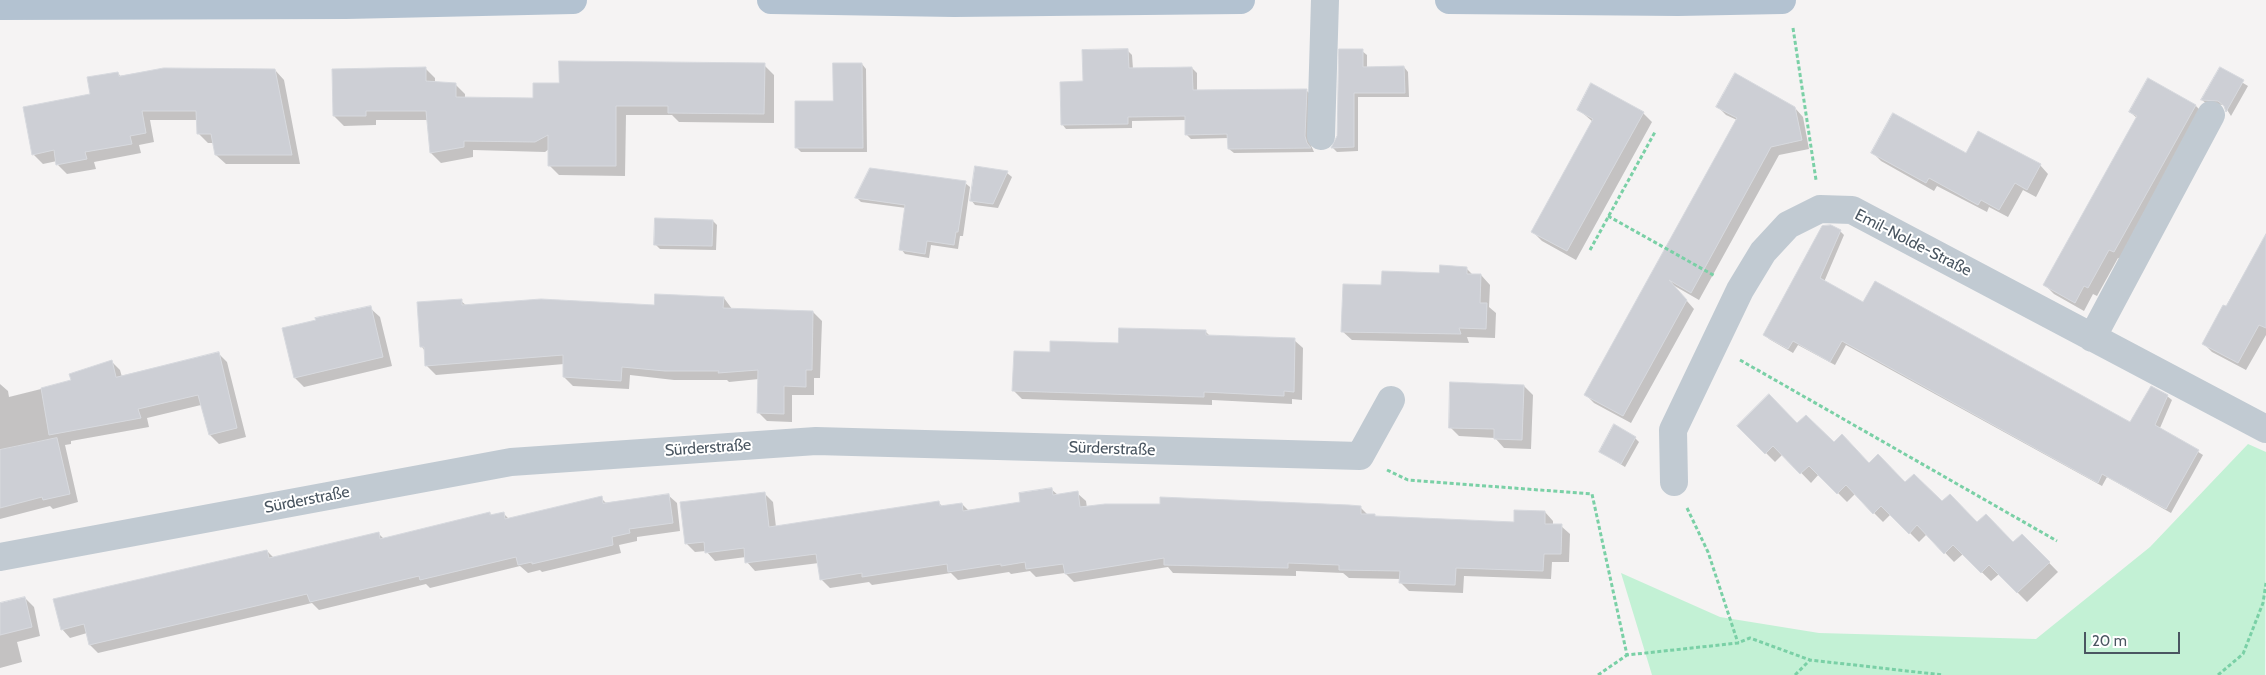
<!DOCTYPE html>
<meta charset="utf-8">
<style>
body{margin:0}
#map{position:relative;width:2266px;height:675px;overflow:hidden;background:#f5f3f3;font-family:Cabin,sans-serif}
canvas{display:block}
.scale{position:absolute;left:2084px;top:632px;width:96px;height:22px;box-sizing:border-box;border:2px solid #4a5661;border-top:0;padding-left:6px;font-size:15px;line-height:18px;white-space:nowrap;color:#4a5661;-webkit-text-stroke:4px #fff;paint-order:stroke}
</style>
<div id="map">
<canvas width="2266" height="675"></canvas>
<div class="scale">20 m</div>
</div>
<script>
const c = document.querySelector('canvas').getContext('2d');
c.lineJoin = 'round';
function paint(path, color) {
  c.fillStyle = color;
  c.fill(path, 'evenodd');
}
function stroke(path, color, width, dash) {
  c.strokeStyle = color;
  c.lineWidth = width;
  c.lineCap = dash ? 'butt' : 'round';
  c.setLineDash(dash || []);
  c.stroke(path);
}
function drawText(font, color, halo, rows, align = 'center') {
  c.font = font + ' Cabin,sans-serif';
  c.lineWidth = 4;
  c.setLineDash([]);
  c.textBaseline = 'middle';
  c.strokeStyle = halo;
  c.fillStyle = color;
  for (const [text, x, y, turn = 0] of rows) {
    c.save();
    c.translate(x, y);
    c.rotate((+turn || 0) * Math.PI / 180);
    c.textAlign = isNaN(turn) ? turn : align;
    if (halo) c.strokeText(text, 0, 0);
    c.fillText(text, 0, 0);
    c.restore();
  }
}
paint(new Path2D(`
 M2248 444 2266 452 2265 675H1652L1621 573 1720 617 1819 633 2036 639 2150 547Z`), '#c3f1d5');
paint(new Path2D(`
 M1128 51 1132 55 1133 69 1192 68 1197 73V92L1306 90 1311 95 1309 141 1314 152 1234 153 1229 149V138L1191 139 1186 134V120L1132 121V128L1066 129 1062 124 1084 82Z
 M1362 51 1367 55V68L1404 67 1408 72 1409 97H1358V151L1337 152 1332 147 1338 137Z
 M862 64 866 69 867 152H801L797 148Z
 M764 65 774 75V123L679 122 672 115H626L625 176 559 175 549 165V149L545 152 473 150V157L441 163 431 153 428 120H376V125L344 126 334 116 425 68 435 78V83L455 84 465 94V98L534 99 560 84Z
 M2220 69 2248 86 2231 116 2224 105 2207 104 2202 100Z
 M275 70 284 80 300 164H226L216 155 214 143H208L198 133V120H150L154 142 139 145 141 153 94 162 96 169 67 174 58 165 57 161 43 164 33 154 92 95 118 73 121 77Z
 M2148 79 2196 106 2205 115 2123 260 2118 258 2097 296 2093 294 2084 311 2054 294 2045 285 2137 118 2130 112Z
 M1718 107 1795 108 1803 117 1809 149 1779 155 1699 300 1673 285 1694 309 1631 423 1594 403 1586 395 1737 120 1726 115Z
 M1578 109 1643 113 1652 122 1576 260 1542 241 1533 232 1593 122Z
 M1978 132 2040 165 2048 174 2036 197 2023 190 2008 217 1989 207 1987 212 1937 186 1934 191 1881 161 1873 153 1966 155Z
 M1007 173 1012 177 998 208 975 205 971 200Z
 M965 183 970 187 963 236H960L958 249 931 245 929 258 905 254 901 249 906 208 861 202 856 197Z
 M713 221 717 225 716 250 660 249 655 244Z
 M1840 231 1844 235 1824 282 1864 304 2131 424 2167 396 2172 400 2160 428 2203 455 2171 513 2107 477 2102 486 1846 345 1835 365 1798 345 1793 353 1769 339 1765 335Z
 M2266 236V335L2246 370 2212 352 2203 343 2226 308Z
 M1466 268 1473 275H1481L1490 285 1489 307 1496 313 1495 338 1467 337 1469 343 1352 340 1342 331 1382 287Z
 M724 298 732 309 813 312 822 321 820 378H814V395H792V422L767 421 758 412 759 379 729 382 727 380H674L630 375 629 389 573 386 564 377V364L436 375 427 366 425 351 422 347 461 301 467 306 655 307Z
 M370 308 380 317 392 366 304 387 295 378 283 329Z
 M1206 332 1211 337 1294 340 1303 348 1302 400 1292 399V404L1212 400V405L1022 399 1013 390 1051 354Z
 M218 353 227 362 246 437 219 444 210 435 201 405 147 418 149 427 71 441V444L65 445 78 502 53 509 50 506 0 519V384L8 391 9 397 73 381 111 361 120 370 122 377Z
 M1524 386 1533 395 1531 449 1504 448 1495 438 1459 436 1450 427Z
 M1797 425 1943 503 2013 544 2022 535 2058 572 2027 602 1999 574 1991 581 1963 554 1954 562 1927 534 1919 542 1891 514 1883 522 1855 494 1847 502 1819 474 1811 483 1783 454 1775 462 1739 426Z
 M1635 438 1639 442 1625 467 1601 452Z
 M1051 489 1058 495 1077 493 1086 501 1087 508 1360 507 1368 515 1377 517 1515 523 1545 512 1553 521V525L1561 526 1570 534 1569 562H1552L1551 579 1464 576 1463 593 1409 591 1401 583V579L1349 578 1343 573 1296 571V576L1173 573 1168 567 1074 582 1065 573 1036 577 1030 571 1011 574 1009 572 958 580 951 573 872 585 869 582 830 588 821 579 819 563 755 571 747 562 746 557 715 561 706 551 695 552 686 543 764 493 773 502 776 527 938 502 943 507 962 504 969 511 1022 503Z
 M668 495 677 503 680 531 637 537V541L619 545 621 553 542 572 540 570 528 573 520 566 430 588 426 584 319 610 312 603 98 653 90 645 87 633 70 638 62 629 267 551 274 558 378 533 384 539 490 513 492 516 503 513 510 520 601 498 607 504Z
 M25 598 34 607 40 636 17 642 22 662 0 668V604Z`), '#0003');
const building = new Path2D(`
 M1128 49 1129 68 1192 67 1193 90 1307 89 1305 136 1307 143 1311 148 1228 149 1227 134 1185 135V116L1128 117V124L1061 125 1060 82 1083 81 1082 50Z
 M1339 49H1363V67L1404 66 1405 93H1354V147L1331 148 1337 136Z
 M559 61 765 63 764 114 668 113V106H616V166H548V135L535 142 464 141V147L430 153 426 111H366V116H333L332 69 426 67V81L456 83V97L533 98V83H559Z
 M833 63H862L863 148H795V101H833Z
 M2220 67 2244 80 2226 112 2224 106 2218 101 2201 100Z
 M164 68 275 69 292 155H215L211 134H197L196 111H142L146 133 130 136 132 144 85 152 87 159 56 165 54 150 32 155 23 107 90 94 87 77 118 72 119 76Z
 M1735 73 1795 107 1802 140 1771 147 1691 293 1669 280 1687 300 1623 416 1584 395 1737 118 1716 107Z
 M2148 78 2196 105 2114 252 2109 250 2088 288 2084 286 2075 303 2043 285 2137 116 2129 112Z
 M1591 83 1644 112 1567 251 1531 232 1593 119 1577 110Z
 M1893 113 1966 153 1978 131 2041 164 2027 190 2015 183 1999 210 1981 200 1978 205 1929 178 1926 183 1871 153Z
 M975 166 1008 171 993 204 970 201Z
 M870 168 966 181 958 232H956L954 245 927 241 925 254 899 250 905 205 855 198Z
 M655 218 713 220 712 246 654 245Z
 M1831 225 1841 230 1820 278 1863 302 1875 281 2130 422 2151 386 2168 395 2155 425 2199 450 2166 509 2102 474 2098 483 1842 341 1830 362 1793 341 1788 349 1763 335 1822 226Z
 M2266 234V328L2259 325 2238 363 2202 344 2223 305 2226 306Z
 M1440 265 1467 267V274H1481L1480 303H1487L1486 329 1459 328 1461 334 1341 332 1343 284 1381 285 1382 271 1439 273Z
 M655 294 724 297 723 308 813 311 812 370H806V387L784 386V414L757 413 758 370 718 373 719 371H665L622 367 621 381 563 377V355L425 366 424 347H420L417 302 462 299V305L541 299 654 305Z
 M371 306 383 357 294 378 282 328 316 320 315 318Z
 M1119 328 1206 330V335L1295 338 1294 392 1284 391V396L1204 392V397L1012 391 1014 351 1050 352V341L1118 343Z
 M219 352 237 428 209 435 198 395 138 409 141 418 49 435 41 388 71 380 69 374 112 360 116 377Z
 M1450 382 1524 385 1522 440 1494 439V429L1449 428Z
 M1769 394 1797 423 1806 415 1834 442 1842 434 1869 463 1878 454 1905 482 1914 474 1942 501 1950 494 1977 522 1986 514 2013 542 2022 534 2050 562 2017 593 1989 565 1981 573 1953 545 1944 554 1917 525 1909 534 1881 506 1873 514 1846 485 1837 494 1809 466 1800 474 1773 446 1765 454 1737 426Z
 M1614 424 1636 437 1621 464 1599 452Z
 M57 438 70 494 43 500 42 497 0 508V450Z
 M1052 488 1053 495 1078 491 1080 507 1105 504H1160V497L1349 505 1361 506V514H1375V516L1514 522V510L1545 511V524H1562L1561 554H1544L1543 571 1456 568 1455 585 1399 583 1400 571 1339 570V565L1288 563V568L1164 565V558L1065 574 1063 564 1026 569 1025 562 1001 566V564L948 572 947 564 862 577V573L820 580 816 554 745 563 744 548 705 553 704 542 685 544 680 502 765 492 769 527 939 501 940 506 962 503 963 511 1020 502 1019 493Z
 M669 494 673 523 629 529 630 533 612 537 613 545 532 564V562L518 565 516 557 420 580 419 576 310 602 307 594 89 645 84 624 61 630 53 599 267 550 269 558 379 532 380 539 490 512V515L504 512 505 519 602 496 603 503Z
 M25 597 32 627 0 635V603Z`);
paint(building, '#cdcfd5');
stroke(building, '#d7d9de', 1);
stroke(new Path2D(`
 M1793 28 1816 180
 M1608 216 1715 276
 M1590 250 1655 132
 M1740 360 2057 541
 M1387 470 1408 480 1592 494 1627 655 1738 643 1750 638 1810 660 1943 675
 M1687 508 1708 552 1738 643
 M1598 675 1627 655
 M1795 675 1810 660
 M2218 675 2243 654 2263 603 2266 583`), '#7ad0a6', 3, [4, 2.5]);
stroke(new Path2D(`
 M1321 136 1325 0
 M2092 338 2211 115
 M1674 482 1673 430 1740 290 1763 252 1788 225 1820 209 1852 210 2266 429
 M0 557 511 462 816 441 1360 456 1391 400`), '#c1cad2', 28);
stroke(new Path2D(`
 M771 0 954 3 1241 0
 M1449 0 1678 2 1782 0
 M0 6 346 5 573 0`), '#b3c2d1', 28);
drawText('16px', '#4a5661', '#fff', [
 ["Emil-Nolde-Straße",1913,243,27],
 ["Sürderstraße",708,448,-4],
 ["Sürderstraße",1112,449,2],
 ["Sürderstraße",307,500,-11]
]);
</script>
